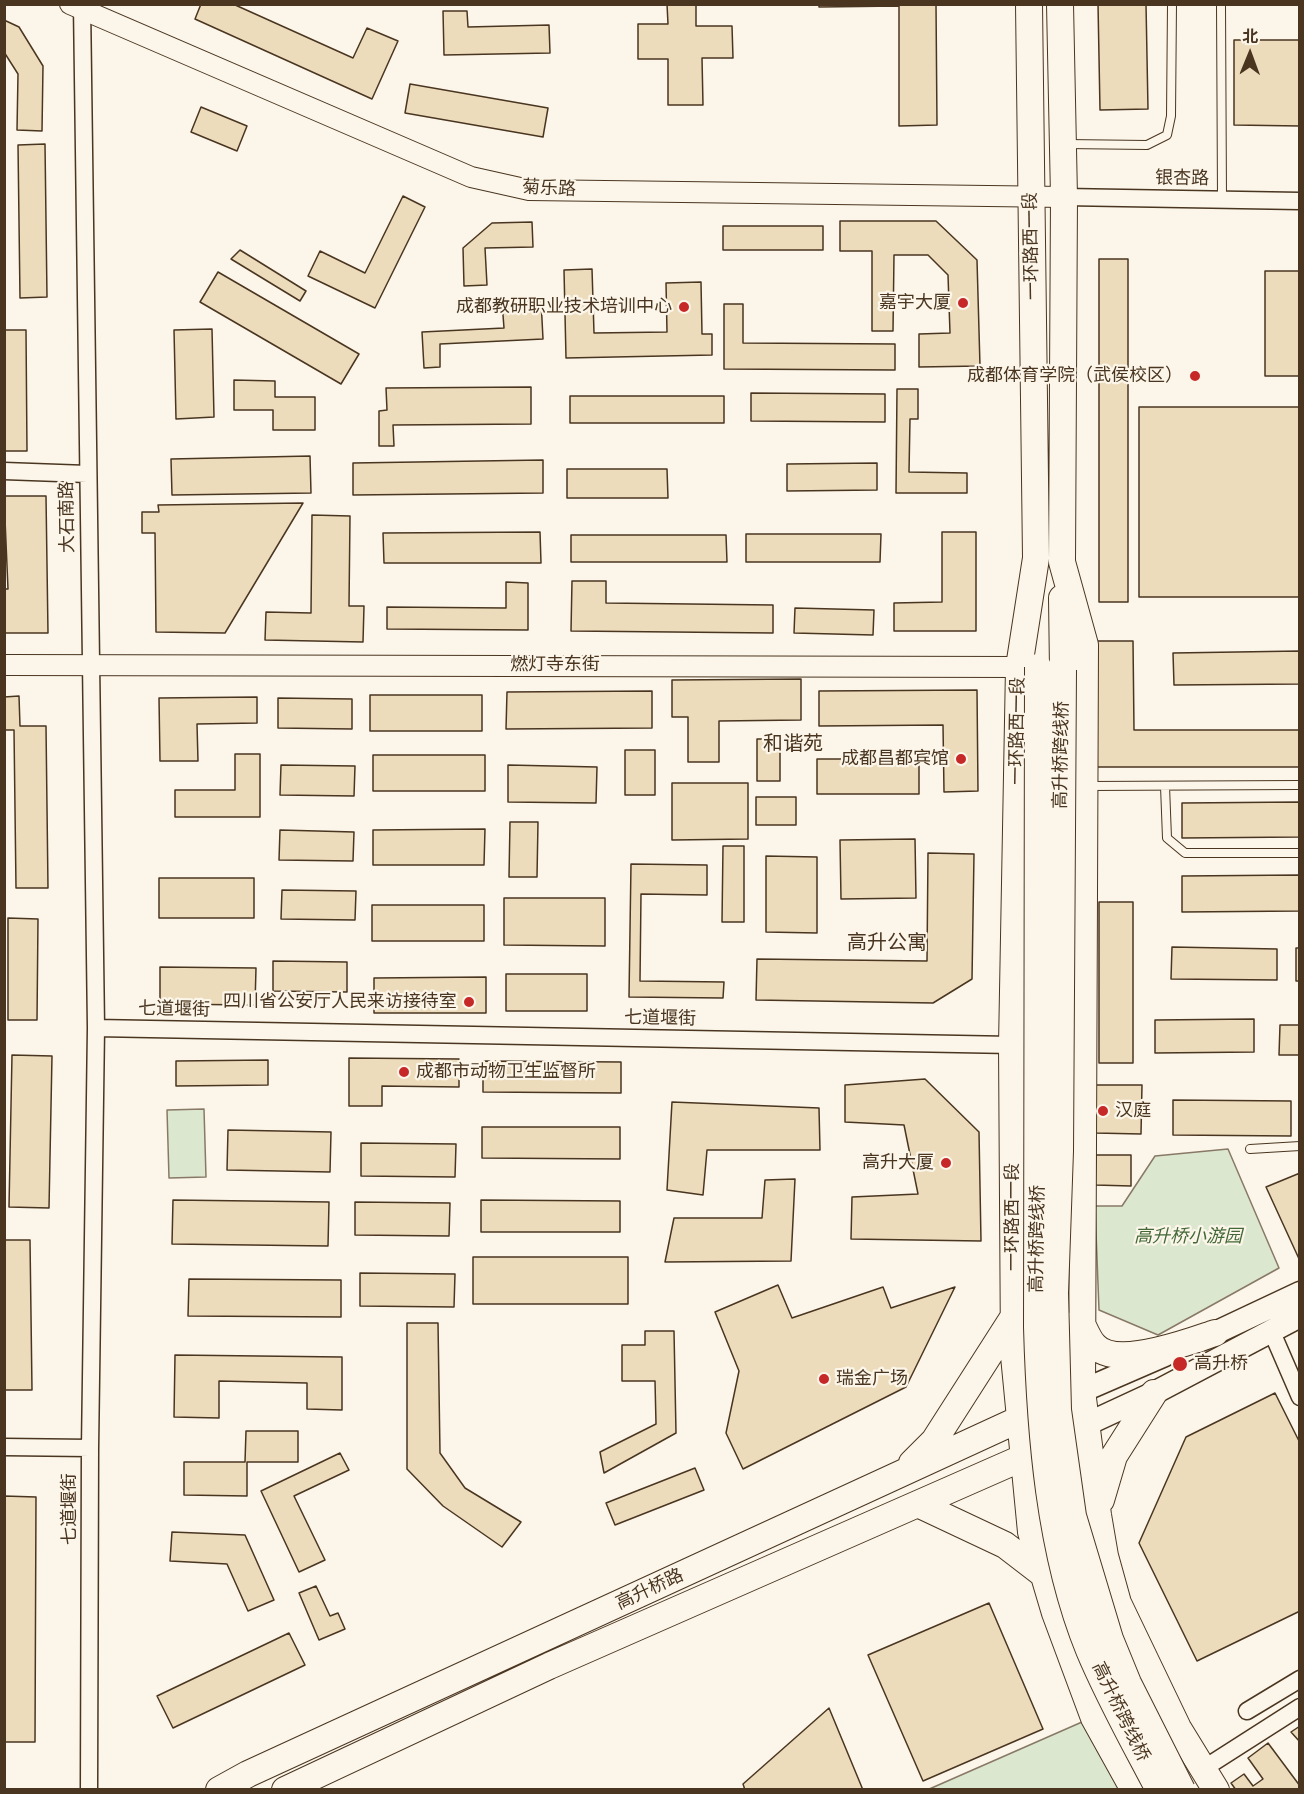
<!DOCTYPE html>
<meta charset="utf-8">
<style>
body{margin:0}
#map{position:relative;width:1304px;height:1794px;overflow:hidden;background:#fbf6e9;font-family:"Source Serif 4","Noto Sans SC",serif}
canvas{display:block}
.frame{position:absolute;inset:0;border:6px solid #4a3520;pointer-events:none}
.north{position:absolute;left:1220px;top:24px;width:60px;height:60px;-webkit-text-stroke:4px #fbf6e9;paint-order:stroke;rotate:1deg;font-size:16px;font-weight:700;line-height:24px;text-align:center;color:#4a3520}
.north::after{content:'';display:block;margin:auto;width:21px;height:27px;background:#4a3520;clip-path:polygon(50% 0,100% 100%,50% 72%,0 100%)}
</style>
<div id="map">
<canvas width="1304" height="1794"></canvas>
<div class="frame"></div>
<div class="north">北</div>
</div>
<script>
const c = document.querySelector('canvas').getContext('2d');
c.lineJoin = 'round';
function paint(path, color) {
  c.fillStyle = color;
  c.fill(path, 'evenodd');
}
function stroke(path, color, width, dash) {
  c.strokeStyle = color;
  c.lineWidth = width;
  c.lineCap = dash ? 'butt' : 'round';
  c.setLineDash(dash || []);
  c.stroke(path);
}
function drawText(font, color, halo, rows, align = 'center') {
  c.font = font + ' "Source Serif 4","Noto Sans SC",serif';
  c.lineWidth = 4.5;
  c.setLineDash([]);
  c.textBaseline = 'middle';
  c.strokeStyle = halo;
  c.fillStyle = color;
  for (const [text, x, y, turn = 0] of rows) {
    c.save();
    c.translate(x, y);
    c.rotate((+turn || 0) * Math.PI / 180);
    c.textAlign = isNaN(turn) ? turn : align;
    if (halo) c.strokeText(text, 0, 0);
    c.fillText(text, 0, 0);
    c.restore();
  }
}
const green = new Path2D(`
 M204 1109 206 1177 169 1178 167 1110Z
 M1228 1149 1279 1268 1158 1335 1099 1310 1095 1206H1122L1155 1156Z
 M1082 1722 1119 1789 927 1790Z`);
paint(green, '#dce7d0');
stroke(green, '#887966', 1.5);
const building = new Path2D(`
 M201 4H233L353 58 367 28 398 41 372 99 195 19Z
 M667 4H696V26H732L733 58H702L703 105H668V59H638V24H668Z
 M819 4H936L937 125 899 126V6L819 7Z
 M1098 4H1146L1148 109 1100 110Z
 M443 11H467L468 27 549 25 550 53 444 55Z
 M4 20 19 27 43 66 42 131 17 130 18 74 4 52Z
 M1234 40H1300V126L1234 125Z
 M410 84 548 108 543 137 405 113Z
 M201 107 247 126 237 151 191 132Z
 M45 144 47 297 20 298 18 145Z
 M403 196 425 207 375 308 308 276 320 251 365 273Z
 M840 221H936L977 260 980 366 919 367V334L950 333 948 275 928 255H894L893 331H872V251H840Z
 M532 222 533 247 485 248 487 285 464 286 463 248 492 223Z
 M723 226H823V250H723Z
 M240 250 306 291 300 301 231 259Z
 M1099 259H1128V602H1099Z
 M592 269 594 333 667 332 666 283 701 282 702 334H712V355L566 358 564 270Z
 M1265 271H1300V376H1265Z
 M218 272 359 354 341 384 200 302Z
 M541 300 543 339 440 344V367L424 368 422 332 504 328 502 302Z
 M724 304H743V343L895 344V370L724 369Z
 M212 329 214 417 176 419 174 330Z
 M4 330H26L27 451H4Z
 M234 380 275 381V397H315V430H273V410H234Z
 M531 387V424L393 425 394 446H379V411L387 410 386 388Z
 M897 389H918V419H910L909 472 967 473V493H896Z
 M751 393 885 394V422L751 421Z
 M570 396H724V423H570Z
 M1139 407H1300V597H1139Z
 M310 456 311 493 172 495 171 459Z
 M543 460V493L353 495V463Z
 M877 463V490L787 491V464Z
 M567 469H667L668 498H567Z
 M4 496H46L48 633H4V589H8Z
 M303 503 225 633 156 632 155 533H142V512H159L158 505Z
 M312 515 350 516 349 606H364L363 642 265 640 266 612 311 613Z
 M540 532 541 563H384L383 533Z
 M942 532H976V631H894V603L942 602Z
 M746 534H881L880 562H746Z
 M571 535H726L727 562H571Z
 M572 581H606V603L773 605V633L571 631Z
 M506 582 528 583V630L387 629V607L506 608Z
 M795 608 874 610 873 635 794 633Z
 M1092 641H1133L1134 730H1300V767H1092Z
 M1300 651V684L1174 685 1173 653Z
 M801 679V720L719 721V762H688V717H672V680Z
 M977 690 978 791 944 792 943 725 819 726V691Z
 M652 691V728L506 729 507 692Z
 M370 695H482V731H370Z
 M19 696 20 726H46L48 888H16L14 730H4V697Z
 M257 697V723L197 724 198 761H160L159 698Z
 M278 698 352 699V729L278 728Z
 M757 739H780V781H757Z
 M625 750H655V795H625Z
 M235 754H260V817H175V790H235Z
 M373 755H485V791H373Z
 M817 759H919V794H817Z
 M281 765 355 766 354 796 280 795Z
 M508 765 597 767 596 803 508 802Z
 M672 783H748V839L672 840Z
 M756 797H796V825H756Z
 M1300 802V837L1182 838V803Z
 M510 822H538L537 877H509Z
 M485 829 484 865H373V830Z
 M280 830 354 832 353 861 279 860Z
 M915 839 916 898 841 899 840 840Z
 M723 846H744V922H722Z
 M928 853 974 854 972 979 933 1003 756 1000 757 959 927 961Z
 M766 856 817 857V933L766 932Z
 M631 864 707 865V895L641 894 640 981 724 982 723 998 629 997Z
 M1300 875V911L1182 912V876Z
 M159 878H254V918H159Z
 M282 890 356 891 355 920 281 919Z
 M504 898H605V946L504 945Z
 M1099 902H1133V1063H1099Z
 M372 905H484V941H372Z
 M8 918 38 919 37 1020H8Z
 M1172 947 1277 949V980L1171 979Z
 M1296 948H1300V981H1296Z
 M273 961 347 962V992L273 991Z
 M160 967 256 968 255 1005 160 1004Z
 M506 974H587V1011H506Z
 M486 977V1013H374V978Z
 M1254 1019V1052L1155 1053V1020Z
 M1280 1025H1300V1055H1279Z
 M12 1055 52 1056 49 1208 9 1207Z
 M349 1058 459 1059V1087L382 1086V1106H349Z
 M268 1060V1085L176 1086V1061Z
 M483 1061 621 1062V1093L483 1092Z
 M925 1079 979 1132 981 1241 851 1239 852 1197 918 1194 904 1125 845 1122V1085Z
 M1095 1085H1142L1141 1134 1095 1133Z
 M1173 1100 1291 1101V1136L1173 1135Z
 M672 1102 819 1108 820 1150H707L703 1195 667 1190Z
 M482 1127H620V1159L482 1158Z
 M228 1130 331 1132 330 1172 227 1170Z
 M361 1143 456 1144 455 1177 361 1176Z
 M1096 1155H1131V1186L1095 1185Z
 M1300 1173V1261L1266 1187Z
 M795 1179 791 1261 665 1262 674 1218H762L765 1180Z
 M173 1200 329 1202 328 1246 172 1244Z
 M481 1200 620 1201V1232H481Z
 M355 1202 450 1203 449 1236 355 1235Z
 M4 1240H30L32 1390H4Z
 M473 1257H628V1304H473Z
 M360 1273 455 1274 454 1307 360 1306Z
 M189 1279 341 1280V1317L188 1316Z
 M778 1285 792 1318 883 1287 891 1308 955 1287 906 1387 743 1469 726 1433 739 1371 715 1312Z
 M407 1323H438L440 1453 465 1488 521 1522 502 1547 443 1506 407 1469Z
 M645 1331H674L676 1433 604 1473 600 1452 656 1424 655 1381H622V1345H645Z
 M175 1355 342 1357V1410L307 1409V1383L219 1381V1418L174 1417Z
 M1275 1393 1300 1443V1611L1197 1661 1139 1543 1186 1437Z
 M246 1431H298V1462H247V1496L184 1495V1462H245Z
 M340 1453 349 1470 294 1496 325 1560 299 1572 261 1491Z
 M695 1468 704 1490 615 1525 606 1503Z
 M4 1496 36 1497 35 1742H4Z
 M172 1532 245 1535 274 1600 248 1611 227 1564 170 1561Z
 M316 1586 330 1616 338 1613 345 1629 319 1640 299 1593Z
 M989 1603 1043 1729 923 1781 868 1655Z
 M289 1633 305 1665 173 1728 157 1696Z
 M829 1708 863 1790H745L743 1784Z
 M1300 1726V1742L1291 1732Z
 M1268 1743 1300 1786V1790H1236L1231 1783 1244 1774 1253 1786 1263 1779 1248 1758Z`);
paint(building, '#ecdcbc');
stroke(building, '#4a3520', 1.5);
const service = new Path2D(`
 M1221 4 1222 199
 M1066 144 1147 145 1167 135 1171 116 1172 4
 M1088 786 1300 785
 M1165 786 1167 838 1185 853H1300
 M1250 1149 1300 1146`);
const minor = new Path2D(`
 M82 4 96 1028
 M1064 197 1300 201
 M4 471 87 474
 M1271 1330 1300 1397
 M4 1447 90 1448
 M1247 1711 1300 1679
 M1203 1769 1300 1707
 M89 1790 90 1448 96 1028 1012 1045`);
const tertiary = new Path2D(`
 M70 4 471 177 529 190 1064 197
 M4 665 1019 667`);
const secondary = new Path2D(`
 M1198 1341 1300 1293
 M1082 1391 1165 1355
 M1085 1425 1154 1393 1300 1316`);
const primary = new Path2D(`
 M1029 4 1036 558 1019 667 1012 1045 1014 1356 1031 1532 1055 1613 1094 1718 1134 1790
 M1060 4 1064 197 1062 562 1085 645 1082 1391 1098 1515 1105 1556 1118 1603 1178 1728 1216 1790
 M1062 598 1063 670
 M1080 1320C1084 1327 1088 1339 1094 1345 1116 1370 1188 1342 1215 1333
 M912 1463 934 1441 1014 1316
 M1101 1500 1114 1456 1154 1393
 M920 1505 1005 1545 1044 1575
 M219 1790 248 1774 1035 1412
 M285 1790 549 1666 1038 1451`);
stroke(service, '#4a3520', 10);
stroke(minor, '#4a3520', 19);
stroke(tertiary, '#4a3520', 22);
stroke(secondary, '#4a3520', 25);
stroke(primary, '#4a3520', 28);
stroke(service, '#fbf6e9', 8);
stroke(minor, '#fbf6e9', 16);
stroke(tertiary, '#fbf6e9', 20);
stroke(secondary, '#fbf6e9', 22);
stroke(primary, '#fbf6e9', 26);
const primaryBridge = new Path2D(`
 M1038 667 1037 1327C1040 1432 1049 1552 1089 1650 1109 1698 1135 1744 1159 1790
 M1063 670 1060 1151 1055 1293 1058 1410 1073 1516 1110 1639 1128 1683 1182 1790`);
stroke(primaryBridge, '#4a3520', 28, []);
stroke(primaryBridge, '#fbf6e9', 26);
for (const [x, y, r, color] of [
 [963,303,6,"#c62828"],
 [684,307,6,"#c62828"],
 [1195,376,6,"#c62828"],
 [961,759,6,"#c62828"],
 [469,1002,6,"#c62828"],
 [404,1072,6,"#c62828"],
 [1103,1111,6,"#c62828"],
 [946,1163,6,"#c62828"],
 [1180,1364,8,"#c62828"],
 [824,1379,6,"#c62828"]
]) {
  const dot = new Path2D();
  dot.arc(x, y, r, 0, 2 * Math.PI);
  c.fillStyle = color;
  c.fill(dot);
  stroke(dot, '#fbf6e9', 2);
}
drawText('18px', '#4a3520', '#fbf6e9', [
 ["银杏路",1182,179,1],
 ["菊乐路",549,189,3],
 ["一环路西一段",1032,246,-91],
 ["大石南路",68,517,-91],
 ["燃灯寺东街",555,665],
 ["一环路西一段",1018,731,-89],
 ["高升桥跨线桥",1062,755,-89],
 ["七道堰街",174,1010,1],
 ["七道堰街",660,1019,1],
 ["一环路西一段",1013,1217,-90],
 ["高升桥跨线桥",1038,1239,-89],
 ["七道堰街",70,1509,-90],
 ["高升桥路",650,1590,-25],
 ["高升桥跨线桥",1120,1712,64]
]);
drawText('18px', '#4a3520', '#fbf6e9', [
 ["嘉宇大厦",951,303],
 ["成都教研职业技术培训中心",672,307],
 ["成都体育学院（武侯校区）",1183,376],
 ["成都昌都宾馆",949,759],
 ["四川省公安厅人民来访接待室",457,1002],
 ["成都市动物卫生监督所",416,1072,"left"],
 ["汉庭",1115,1111,"left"],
 ["高升大厦",934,1163],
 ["高升桥",1194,1364,"left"],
 ["瑞金广场",836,1379,"left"]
], 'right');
drawText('italic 18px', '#436837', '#fbf6e9', [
 ["高升桥小游园",1188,1237]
]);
drawText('20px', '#4a3520', '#fbf6e9', [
 ["和谐苑",793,745],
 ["高升公寓",887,944]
]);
</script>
